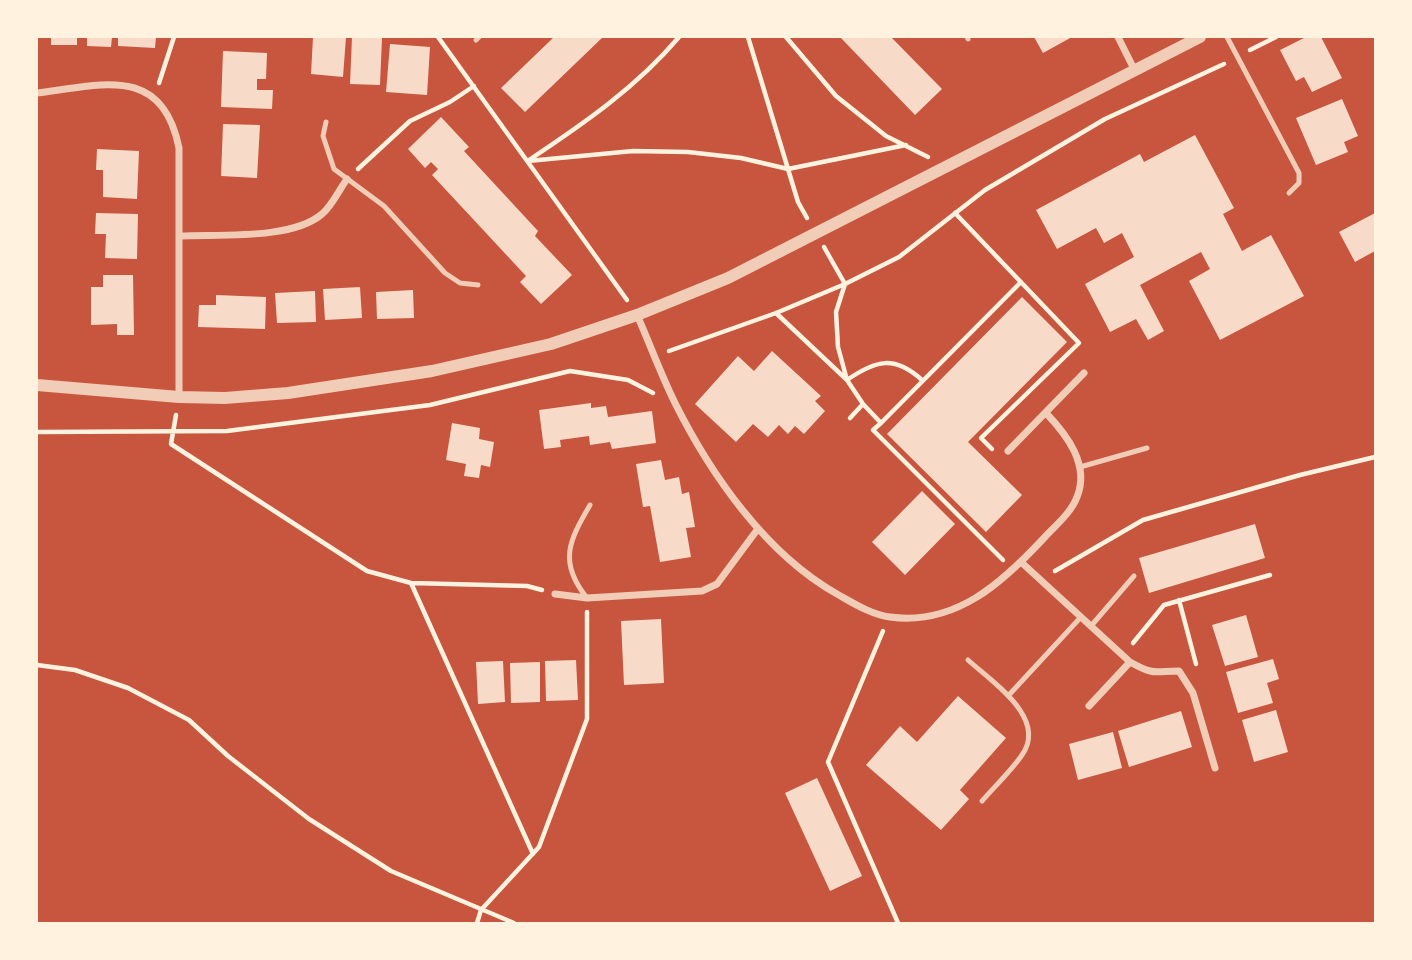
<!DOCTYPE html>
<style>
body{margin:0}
#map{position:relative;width:1412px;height:960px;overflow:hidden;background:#c8553d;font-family:Rubik,sans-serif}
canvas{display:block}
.frame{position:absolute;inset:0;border:38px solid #fff3e0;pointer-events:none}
</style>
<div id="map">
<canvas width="1412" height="960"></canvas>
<div class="frame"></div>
</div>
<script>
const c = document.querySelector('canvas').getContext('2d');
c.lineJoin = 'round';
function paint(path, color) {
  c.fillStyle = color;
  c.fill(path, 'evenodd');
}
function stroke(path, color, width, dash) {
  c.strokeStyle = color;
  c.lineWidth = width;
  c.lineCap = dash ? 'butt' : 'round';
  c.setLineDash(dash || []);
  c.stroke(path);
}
paint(new Path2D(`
 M51 37H77V45H51Z
 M87 37H112L111 47 87 46Z
 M118 37H156L155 48 118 46Z
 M313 37H346L343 77 311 74Z
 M352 37 382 38 380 85 350 84Z
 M554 37H603L525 112 501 88Z
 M840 37H891L942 89 915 115Z
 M1034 37H1072L1043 53Z
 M1306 37H1321L1342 78 1312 92 1304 77 1296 81 1280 50Z
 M390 44 430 47 427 95 386 92Z
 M223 51 267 53 266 79H257V90H273L272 109 221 107Z
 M1342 99 1358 136 1344 142 1348 152 1316 165 1296 118Z
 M441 117 469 147 464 151 538 231 535 236 572 275 541 304 520 282 526 276 432 175 438 169 431 162 425 168 408 149Z
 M223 124 260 125 257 178 221 176Z
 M1195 135 1234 208 1223 214 1242 251 1271 235 1304 296 1220 340 1189 281 1210 269 1201 252 1140 285 1164 331 1148 340 1136 319 1110 332 1085 284 1134 257 1122 233 1104 243 1096 228 1057 249 1036 210 1140 154 1144 162Z
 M97 149 139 151 137 199 103 197V170H96Z
 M96 213 138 214 137 259 105 258 106 234H95Z
 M1375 213V251L1355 262 1339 232Z
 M103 275H133L134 335H117V324L91 325V287H103Z
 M360 287 362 318 325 320 323 289Z
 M413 290 414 318 377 319 376 292Z
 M315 291 316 322 277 323 275 293Z
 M216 295 266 297 265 329 198 327 199 305H216Z
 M1022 297 1067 342 968 442 1022 495 986 532 887 434Z
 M772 351 821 396 815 401 825 411 804 434 795 426 788 434 779 425 768 437 753 424 736 442 695 404 738 356 754 371Z
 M591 403V408L606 406 608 417 652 411 656 443 612 449 610 442 590 445 589 436 560 440 561 447 544 449 539 410Z
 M452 423 480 428 479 439 494 442 490 467 481 465 479 478 464 476 466 464 446 460Z
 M661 460 665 480 679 477 682 494 689 492 695 527 686 528 691 557 660 562 650 506 643 507 636 464Z
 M922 491 955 524 905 575 872 542Z
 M1255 524 1265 558 1149 593 1139 558Z
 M1246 615 1258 657 1225 666 1212 625Z
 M661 619 664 683 624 685 621 621Z
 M1273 659 1279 679 1267 683 1273 703 1238 713 1226 672Z
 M576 660 578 700 546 701 545 661Z
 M503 661 505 702 478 704 476 662Z
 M540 662V702L511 703 510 663Z
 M958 696 1006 738 960 790 969 799 941 830 866 765 900 726 917 742Z
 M1276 710 1288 752 1254 762 1242 720Z
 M1181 711 1192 747 1129 767 1118 731Z
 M1113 732 1122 768 1078 780 1069 744Z
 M817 778 862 876 830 891 785 793Z`), '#f7dbc8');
stroke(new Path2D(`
 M438 37 627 300
 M748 37 798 202 807 218
 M786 37 836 96 886 136 928 157
 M1250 50 1276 37
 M159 83 174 37
 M529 160C583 124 637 87 679 37
 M528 161 633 151 688 152 741 158 788 169 906 145
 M358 169 410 121 450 102 474 86
 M955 213 1079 343 981 438 992 449
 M824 247 845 284 836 312 838 347 847 380 863 404 881 423 873 430 1003 560
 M776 313 847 380C876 360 894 355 922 380
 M669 351 776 313 845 284 899 257 985 190 1105 119 1224 64
 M176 415 171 444 367 571 411 583 527 586 542 590
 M850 418 863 404
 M881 423 1021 282
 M37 432 227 431 430 405 570 371 628 380 653 393
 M1055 571 1143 520 1300 475 1375 457
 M411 583 533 854
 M1179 600 1196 664
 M883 631 828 762 898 923
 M1133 643 1164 605 1270 575
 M37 665 75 670 128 688 189 720 228 756 309 819 391 871 514 923
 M477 923 481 910 539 847 587 719V612`), '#fff3e0', 4.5);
stroke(new Path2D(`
 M967 37 968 39
 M1227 37 1299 173V183L1289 193
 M476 40 479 37
 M326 122 323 136 334 169 384 206 445 273 460 283 478 285
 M1080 467 1147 448
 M587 598C558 562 569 541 590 505
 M1091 626 1134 576
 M968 660C992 682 1048 718 1022 755 1011 771 995 786 982 801
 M1008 696 1081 617`), '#f1ccb7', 5);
stroke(new Path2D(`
 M1118 37 1134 69
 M37 93C102 85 162 64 179 148V397
 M180 236C219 234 292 240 322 214 332 206 339 190 347 179
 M637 315C650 344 661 375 675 403 711 475 766 554 837 594 853 603 872 615 890 617 956 626 1003 582 1044 538 1055 526 1071 513 1077 497 1090 465 1067 435 1046 413
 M1008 451 1084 373
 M1021 562 1130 662C1155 676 1154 671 1179 671L1193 693 1215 768
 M555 594 587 598 702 591 717 584 757 530
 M1089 706 1130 662`), '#f1ccb7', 7);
stroke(new Path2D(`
 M37 385 179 397 225 398 288 393 432 371 551 344 637 315 728 278 1200 37`), '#f1ccb7', 12);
</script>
